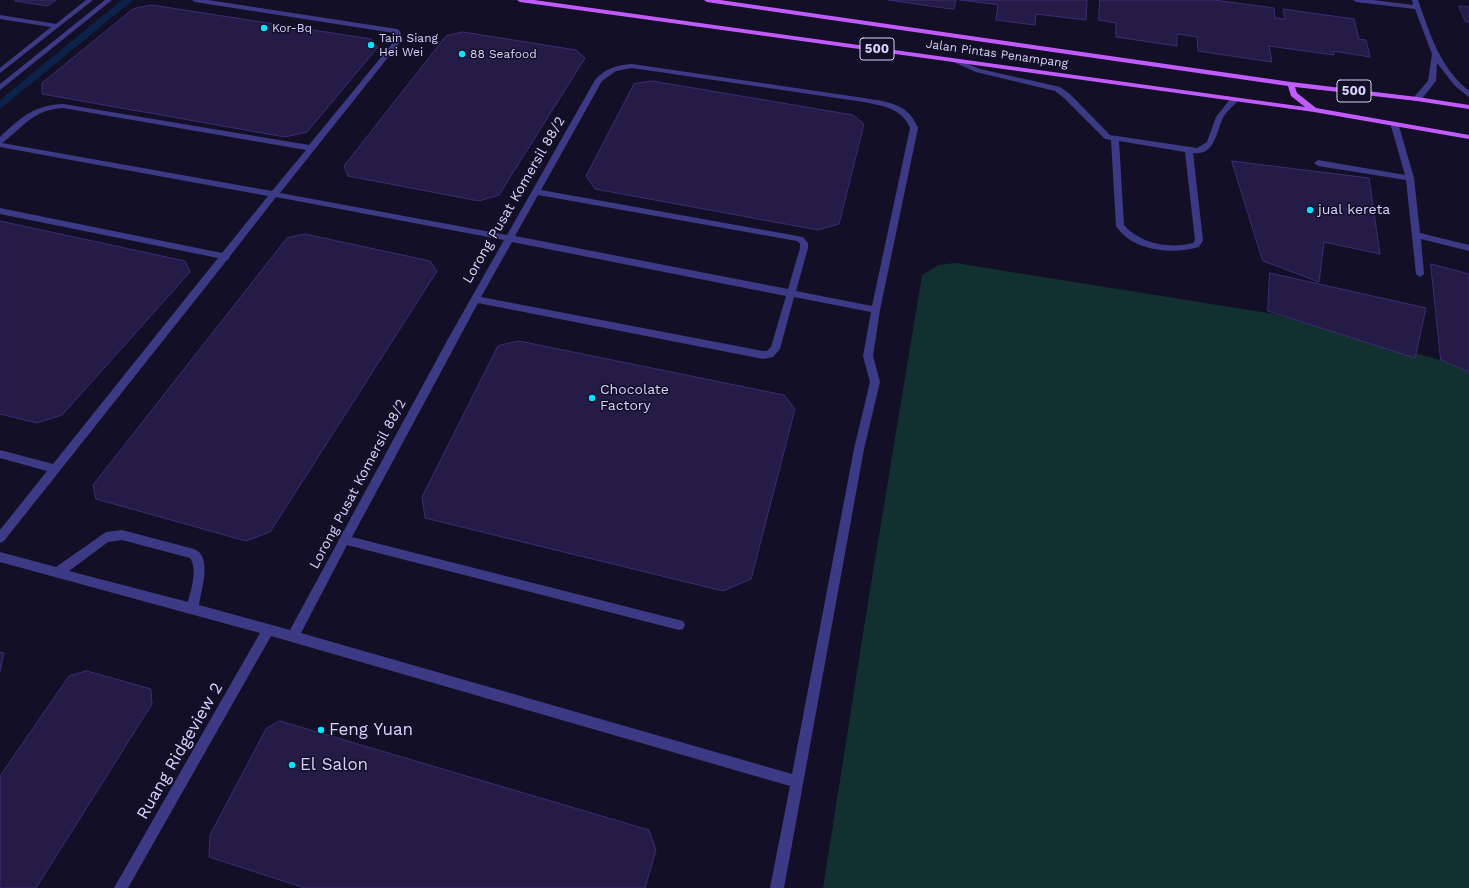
<!DOCTYPE html>
<style>
body{margin:0}
canvas{display:block;background:#130f26}
</style>
<canvas width="1469" height="888"></canvas>
<script>
const c = document.querySelector('canvas').getContext('2d');
c.lineJoin = 'round';
function paint(path, color) {
  c.fillStyle = color;
  c.fill(path, 'evenodd');
}
function stroke(path, color, width, dash) {
  c.strokeStyle = color;
  c.lineWidth = width;
  c.lineCap = dash ? 'butt' : 'round';
  c.setLineDash(dash || []);
  c.stroke(path);
}
function drawText(font, color, halo, rows, align = 'center') {
  c.font = font + ' "Work Sans",sans-serif';
  c.lineWidth = 3;
  c.setLineDash([]);
  c.textBaseline = 'middle';
  c.strokeStyle = halo;
  c.fillStyle = color;
  for (const [text, x, y, turn = 0] of rows) {
    c.save();
    c.translate(x, y);
    c.rotate((+turn || 0) * Math.PI / 180);
    c.textAlign = isNaN(turn) ? turn : align;
    if (halo) c.strokeText(text, 0, 0);
    c.fillText(text, 0, 0);
    c.restore();
  }
}
paint(new Path2D(`
 M955 263 1274 314 1469 368V888H823L869 596 922 275 939 265Z`), '#12302f');
paint(new Path2D(`
 M122 0H133L0 109V100Z`), '#0c2248');
const building = new Path2D(`
 M17 0H56L47 6 15 1Z
 M889 0H956L954 9Z
 M960 0H1087L1086 20 1036 14 1035 25 996 20 998 5Z
 M1100 0H1214L1274 8 1275 18 1285 19 1283 9 1354 19 1359 39 1366 40 1370 57 1333 51 1334 55 1269 46 1272 62 1198 51 1197 37 1177 34V46L1116 37V23L1099 20Z
 M152 5 371 39 378 47 307 132 285 137 42 94V83L133 9Z
 M1459 6 1469 7V22H1466Z
 M463 32 576 50 585 58 499 195 479 201 348 176 344 166 446 36Z
 M652 81 853 115 864 124 839 224 818 230 595 189 586 176 634 84Z
 M1232 161 1369 178 1380 254 1324 242 1319 282 1263 261Z
 M0 221 185 261 190 272 62 415 37 423 0 414Z
 M305 234 430 261 437 271 270 532 246 541 96 499 93 485 287 238Z
 M1431 264 1469 274V372L1441 360Z
 M1270 273 1426 308 1415 358 1268 311Z
 M519 341 784 395 795 409 751 579 723 591 425 518 422 497 498 346Z
 M0 652 4 653 0 671Z
 M87 671 151 689 152 704 36 888H0V776L69 676Z
 M280 721 649 830 656 850 645 888H305L209 857 210 835 266 729Z`);
paint(building, '#241b47');
stroke(building, '#3b2d73', 1);
paint(new Path2D(`
 M86 0H93L0 73V68L51 27 0 19V15L56 24Z
 M105 0H112L0 90V84Z
 M192 0H208L397 29 400 31 402 39 397 46 280 193 507 235 595 80C605 68 618 65 632 64L864 98C888 102 908 103 918 128L880 310 873 356 880 382 864 449 784 888H770L790 786 271 636 128 888H114L260 633 0 562V552L56 567 106 532 122 530 194 549C213 556 201 591 199 605L290 630 448 339 504 240 276 197 230 256 229 259 227 260 4 541 0 543V530L47 471 0 458V450L53 464 218 258 0 214V208L222 253 268 196 0 147V137C20 118 34 105 63 104L309 145 396 39 394 33 195 2ZM632 68 864 102C883 106 902 108 910 128L872 306 796 291 808 248V243L803 237 541 190 602 81 616 71ZM63 108 306 150 272 191 2 143C24 127 32 110 63 108ZM538 195 797 241 800 244V248L788 289 515 236ZM512 242 786 296 771 347 767 351H763L481 297ZM794 297 871 312 863 356 870 382 854 449 792 774 301 633 347 545 679 630 683 629 685 625 683 621 679 620 352 537 478 303 763 359 773 357 780 349ZM122 540 190 558C198 570 191 589 188 602L69 571 108 542Z
 M1353 0H1373L1413 5 1412 0H1418C1431 36 1439 66 1469 91V97L1455 86 1437 63 1436 81 1420 101H1414V97L1428 81 1432 54 1415 9 1356 2Z
 M951 59H955L980 69 1060 87 1070 94 1110 135 1197 148 1207 142 1216 117 1231 98H1237V102C1233 106 1227 111 1224 116 1216 130 1216 156 1193 153L1203 240 1199 247C1172 255 1132 251 1116 226L1111 140 1105 139 1064 98 1055 91 976 72 951 61ZM1119 141 1185 152 1195 240 1193 243C1170 249 1140 244 1124 225Z
 M1392 124H1395L1399 126 1414 178 1420 233 1469 245V251L1421 239 1424 274 1420 277 1416 274 1406 180 1318 166 1314 163 1318 160 1405 175 1391 126Z`), '#3d3a85');
paint(new Path2D(`
 M517 0H534L1305 107 1291 96 1288 86 707 2 704 0H720L1291 82 1417 97 1469 105V109L1417 101 1295 87 1297 93 1316 108 1469 135V139L1314 112 520 2Z`), '#c25bff');
for (const [x, y, r, color] of [
 [264,28,4,"#00e5ff"],
 [371,45,4,"#00e5ff"],
 [462,54,4,"#00e5ff"],
 [1310,210,4,"#00e5ff"],
 [592,398,4,"#00e5ff"],
 [321,730,4,"#00e5ff"],
 [292,765,4,"#00e5ff"]
]) {
  const dot = new Path2D();
  dot.arc(x, y, r, 0, 2 * Math.PI);
  c.fillStyle = color;
  c.fill(dot);
  stroke(dot, '#130f26', 1.5);
}
drawText('12px', '#d9d4ff', '#130f26', [
 ["Kor-Bq",272,28],
 ["Tain Siang",379,38],
 ["Hei Wei",379,52],
 ["88 Seafood",470,54]
], 'left');
drawText('12px', '#d9d4ff', '#130f26', [
 ["Jalan Pintas Penampang",997,54,8]
]);
for (const [x, y, w] of [
 [877,49,34],
 [1354,91,34]
]) {
  const box = new Path2D();
  box.roundRect(x - w / 2, y - 11, w, 22, 3);
  c.fillStyle = '#130f26';
  c.fill(box);
  stroke(box, '#d9d4ff', 1);
}
drawText('bold 13px', '#d9d4ff', null, [
 ["500",877,49],
 ["500",1354,91]
]);
drawText('14px', '#d9d4ff', '#130f26', [
 ["Lorong Pusat Komersil 88/2",514,200,-60],
 ["Lorong Pusat Komersil 88/2",358,484,-62]
]);
drawText('14px', '#d9d4ff', '#130f26', [
 ["jual kereta",1318,210],
 ["Chocolate",600,390],
 ["Factory",600,406]
], 'left');
drawText('17px', '#d9d4ff', '#130f26', [
 ["Feng Yuan",329,730],
 ["El Salon",300,765]
], 'left');
drawText('17px', '#d9d4ff', '#130f26', [
 ["Ruang Ridgeview 2",180,751,-60]
]);
</script>
